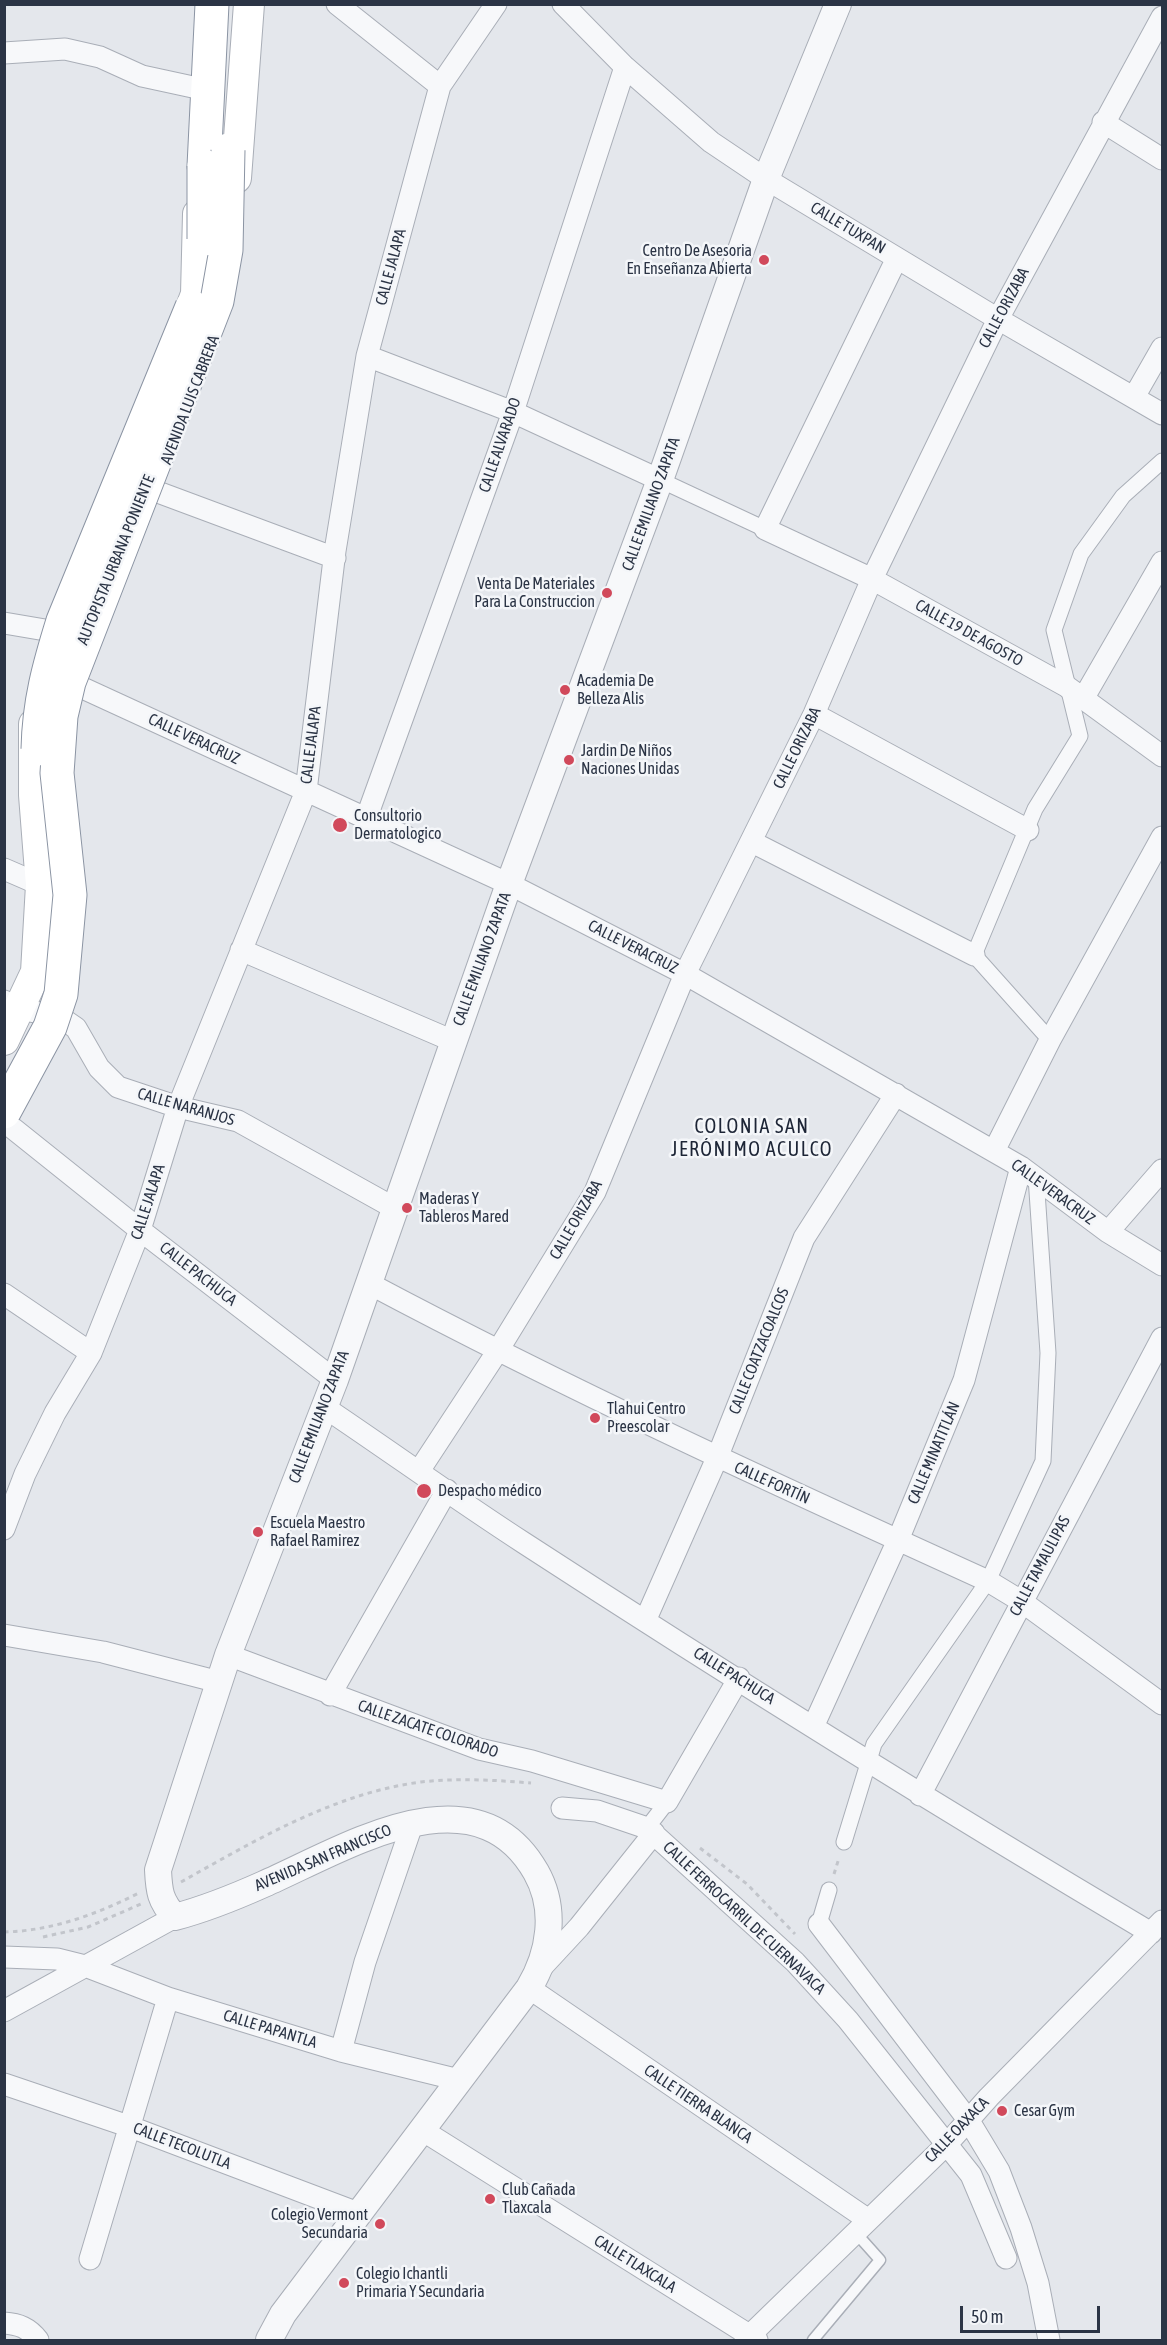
<!DOCTYPE html>
<meta charset="utf-8">
<style>
body{margin:0}
#map{position:relative;width:1167px;height:2345px;overflow:hidden;background:#e4e7ec;font-family:"Asap Condensed",sans-serif}
canvas{display:block}
.frame{position:absolute;inset:0;border:6px solid #2b3445;pointer-events:none}
.scale{position:absolute;left:960px;top:2306px;width:140px;height:27px;box-sizing:border-box;border:3px solid #2b3445;border-top:0;padding-left:8px;font-size:18px;line-height:21px;white-space:nowrap;color:#2b3445;-webkit-text-stroke:4px #f4f6f9;paint-order:stroke}
</style>
<div id="map">
<canvas width="1167" height="2345"></canvas>
<div class="frame"></div>
<div class="scale">50 m</div>
</div>
<script>
const c = document.querySelector('canvas').getContext('2d');
c.lineJoin = 'round';
function stroke(path, color, width, dash) {
  c.strokeStyle = color;
  c.lineWidth = width;
  c.lineCap = dash ? 'butt' : 'round';
  c.setLineDash(dash || []);
  c.stroke(path);
}
function drawText(font, color, halo, rows, align = 'center') {
  c.font = font + ' "Asap Condensed",sans-serif';
  c.lineWidth = 5;
  c.setLineDash([]);
  c.textBaseline = 'middle';
  c.strokeStyle = halo;
  c.fillStyle = color;
  for (const [text, x, y, turn = 0] of rows) {
    c.save();
    c.translate(x, y);
    c.rotate((+turn || 0) * Math.PI / 180);
    c.textAlign = isNaN(turn) ? turn : align;
    if (halo) c.strokeText(text, 0, 0);
    c.fillText(text, 0, 0);
    c.restore();
  }
}
const service = new Path2D(`
 M813 2340 880 2260 855 2232`);
const pedestrian = new Path2D(`
 M660 480 765 529
 M1050 1040 974 955 1035 809 1080 736 1054 630 1081 554 1123 496 1162 461
 M647 1828 667 1802
 M844 1842 874 1744 988 1581 1043 1461 1048 1353 1036 1177
 M819 1924 829 1890`);
const minor = new Path2D(`
 M337 4 440 86
 M563 4 625 67 711 142 766 179 998 319 1162 414
 M4 53 65 49 100 57 142 76 202 89
 M1103 122 1162 159
 M897 258 765 529 872 579 1066 686 1162 756
 M367 356 513 412 660 480
 M1134 397 1162 348
 M155 491 335 558
 M4 623 57 632
 M74 684 509 884 685 974 1021 1167 1108 1232 1162 1265
 M1083 699 1162 562
 M814 714 1028 830
 M366 819 513 412 625 67
 M752 842 974 955
 M4 869 41 885
 M241 950 453 1041
 M4 1001 20 1009 60 1017 76 1028 99 1068 118 1087 178 1107 238 1121 396 1209
 M5 1122 140 1230 335 1380
 M994 1151 1050 1040 1162 837
 M1108 1232 1162 1170
 M368 1283C571 1391 779 1486 988 1581L1021 1601 1162 1704
 M4 1294 91 1353
 M324 1407C391 1452 456 1499 524 1543 730 1677 939 1807 1151 1933
 M419 1471 497 1352 595 1192 685 974 814 714 872 579 998 319 1162 17
 M4 1529 25 1474 55 1413 91 1353 140 1230 178 1107 306 791 335 551 367 356 440 86 496 4
 M645 1621 717 1458 804 1238 896 1094
 M4 1635 103 1652 219 1682
 M228 1655 479 1749 532 1761 667 1802 739 1678
 M330 1695 447 1490
 M813 1727 898 1540 964 1380 1021 1167
 M920 1795 1162 1338
 M562 1808 597 1811 647 1828 795 1962 848 2020 971 2175 1006 2258
 M819 1924 969 2121 999 2171 1021 2228 1038 2283 1049 2340
 M4 1957 57 1959 85 1966 168 1998 341 2051 459 2080
 M541 1968 579 1927 654 1833
 M529 1988 867 2219
 M4 2011 175 1917
 M341 2051 365 1962 413 1822
 M4 2084 128 2126 358 2213
 M422 2130 757 2340
 M90 2259 168 1998
 M4 2323C19 2324 29 2328 38 2340
 M745 2340 947 2144 989 2097 1162 1921`);
const tertiary = new Path2D(`
 M269 2340 283 2314 529 1988C550 1953 557 1909 536 1872 475 1765 344 1849 264 1884 235 1897 205 1909 175 1917 160 1901 159 1891 158 1870L228 1655 335 1380 509 884 660 480 766 179 838 4`);
const secondary = new Path2D(`
 M236 178 249 4
 M183 329 196 294 198 214
 M4 1040 36 972 41 885 34 795V724`);
const motorway = new Path2D(`
 M204 166 212 4`);
stroke(service, '#a9aeb7', 13);
stroke(pedestrian, '#a9aeb7', 17);
stroke(minor, '#a9aeb7', 23);
stroke(tertiary, '#a9aeb7', 28);
stroke(secondary, '#a9aeb7', 32);
stroke(motorway, '#8b94a3', 35);
stroke(new Path2D(`
 M700 1848 747 1884 795 1934
 M834 1874 839 1858
 M181 1882C256 1840 335 1793 421 1782 458 1778 495 1780 531 1783
 M4 1932C52 1931 97 1914 139 1893
 M43 1937 88 1927 141 1904`), '#c2c5cb', 3, [4.5, 4.5]);
stroke(service, '#f7f8fa', 10);
stroke(pedestrian, '#f7f8fa', 15);
stroke(minor, '#f7f8fa', 21);
stroke(tertiary, '#f7f8fa', 26);
stroke(secondary, '#fff', 30);
stroke(motorway, '#fff', 33);
const motorwayBridge = new Path2D(`
 M204 239V166
 M38 749C39 702 49 666 63 621L192 307
 M4 1112 50 1027 61 994 70 895 57 773 61 716 69 682 217 301 226 250 228 150`);
stroke(motorwayBridge, '#8b94a3', 35, []);
stroke(motorwayBridge, '#fff', 33);
for (const [x, y, r, color] of [
 [764,260,6,"#d1495b"],
 [607,593,6,"#d1495b"],
 [565,690,6,"#d1495b"],
 [569,760,6,"#d1495b"],
 [340,825,8,"#d1495b"],
 [407,1208,6,"#d1495b"],
 [595,1418,6,"#d1495b"],
 [424,1491,8,"#d1495b"],
 [258,1532,6,"#d1495b"],
 [1002,2111,6,"#d1495b"],
 [490,2199,6,"#d1495b"],
 [380,2224,6,"#d1495b"],
 [344,2283,6,"#d1495b"]
]) {
  const dot = new Path2D();
  dot.arc(x, y, r, 0, 2 * Math.PI);
  c.fillStyle = color;
  c.fill(dot);
  stroke(dot, '#f4f6f9', 2);
}
drawText('16px', '#2b3445', '#f4f6f9', [
 ["CALLE TUXPAN",848,228,31],
 ["CALLE JALAPA",391,267,-75],
 ["CALLE ORIZABA",1004,308,-62],
 ["AVENIDA LUIS CABRERA",190,400,-69],
 ["CALLE ALVARADO",500,445,-71],
 ["CALLE EMILIANO ZAPATA",651,504,-70],
 ["AUTOPISTA URBANA PONIENTE",116,560,-68],
 ["CALLE 19 DE AGOSTO",969,633,29],
 ["CALLE VERACRUZ",194,739,25],
 ["CALLE JALAPA",311,745,-83],
 ["CALLE ORIZABA",797,748,-64],
 ["CALLE VERACRUZ",633,947,27],
 ["CALLE EMILIANO ZAPATA",482,959,-70],
 ["CALLE NARANJOS",186,1107,16],
 ["CALLE VERACRUZ",1053,1192,36],
 ["CALLE JALAPA",148,1202,-72],
 ["CALLE ORIZABA",576,1220,-60],
 ["CALLE PACHUCA",198,1274,38],
 ["CALLE COATZACOALCOS",759,1351,-68],
 ["CALLE EMILIANO ZAPATA",319,1417,-69],
 ["CALLE MINATITLÁN",934,1453,-67],
 ["CALLE FORTÍN",772,1483,24],
 ["CALLE TAMAULIPAS",1040,1566,-62],
 ["CALLE PACHUCA",734,1676,32],
 ["CALLE ZACATE COLORADO",428,1729,19],
 ["AVENIDA SAN FRANCISCO",323,1858,-23],
 ["CALLE FERROCARRIL DE CUERNAVACA",744,1918,43],
 ["CALLE PAPANTLA",270,2029,17],
 ["CALLE TIERRA BLANCA",698,2104,34],
 ["CALLE OAXACA",957,2130,-46],
 ["CALLE TECOLUTLA",182,2146,21],
 ["CALLE TLAXCALA",635,2264,32]
]);
drawText('16px', '#2b3445', '#f4f6f9', [
 ["Centro De Asesoria",752,251,"right"],
 ["En Enseñanza Abierta",752,269,"right"],
 ["Venta De Materiales",595,584,"right"],
 ["Para La Construccion",595,602,"right"],
 ["Academia De",577,681],
 ["Belleza Alis",577,699],
 ["Jardin De Niños",581,751],
 ["Naciones Unidas",581,769],
 ["Consultorio",354,816],
 ["Dermatologico",354,834],
 ["Maderas Y",419,1199],
 ["Tableros Mared",419,1217],
 ["Tlahui Centro",607,1409],
 ["Preescolar",607,1427],
 ["Despacho médico",438,1491],
 ["Escuela Maestro",270,1523],
 ["Rafael Ramirez",270,1541],
 ["Cesar Gym",1014,2111],
 ["Club Cañada",502,2190],
 ["Tlaxcala",502,2208],
 ["Colegio Vermont",368,2215,"right"],
 ["Secundaria",368,2233,"right"],
 ["Colegio Ichantli",356,2274],
 ["Primaria Y Secundaria",356,2292]
], 'left');
c.letterSpacing = '1.5px';
drawText('20px', '#1d2536', '#f4f6f9', [
 ["COLONIA SAN",752,1127],
 ["JERÓNIMO ACULCO",752,1150]
]);
c.letterSpacing = '0px';
</script>
